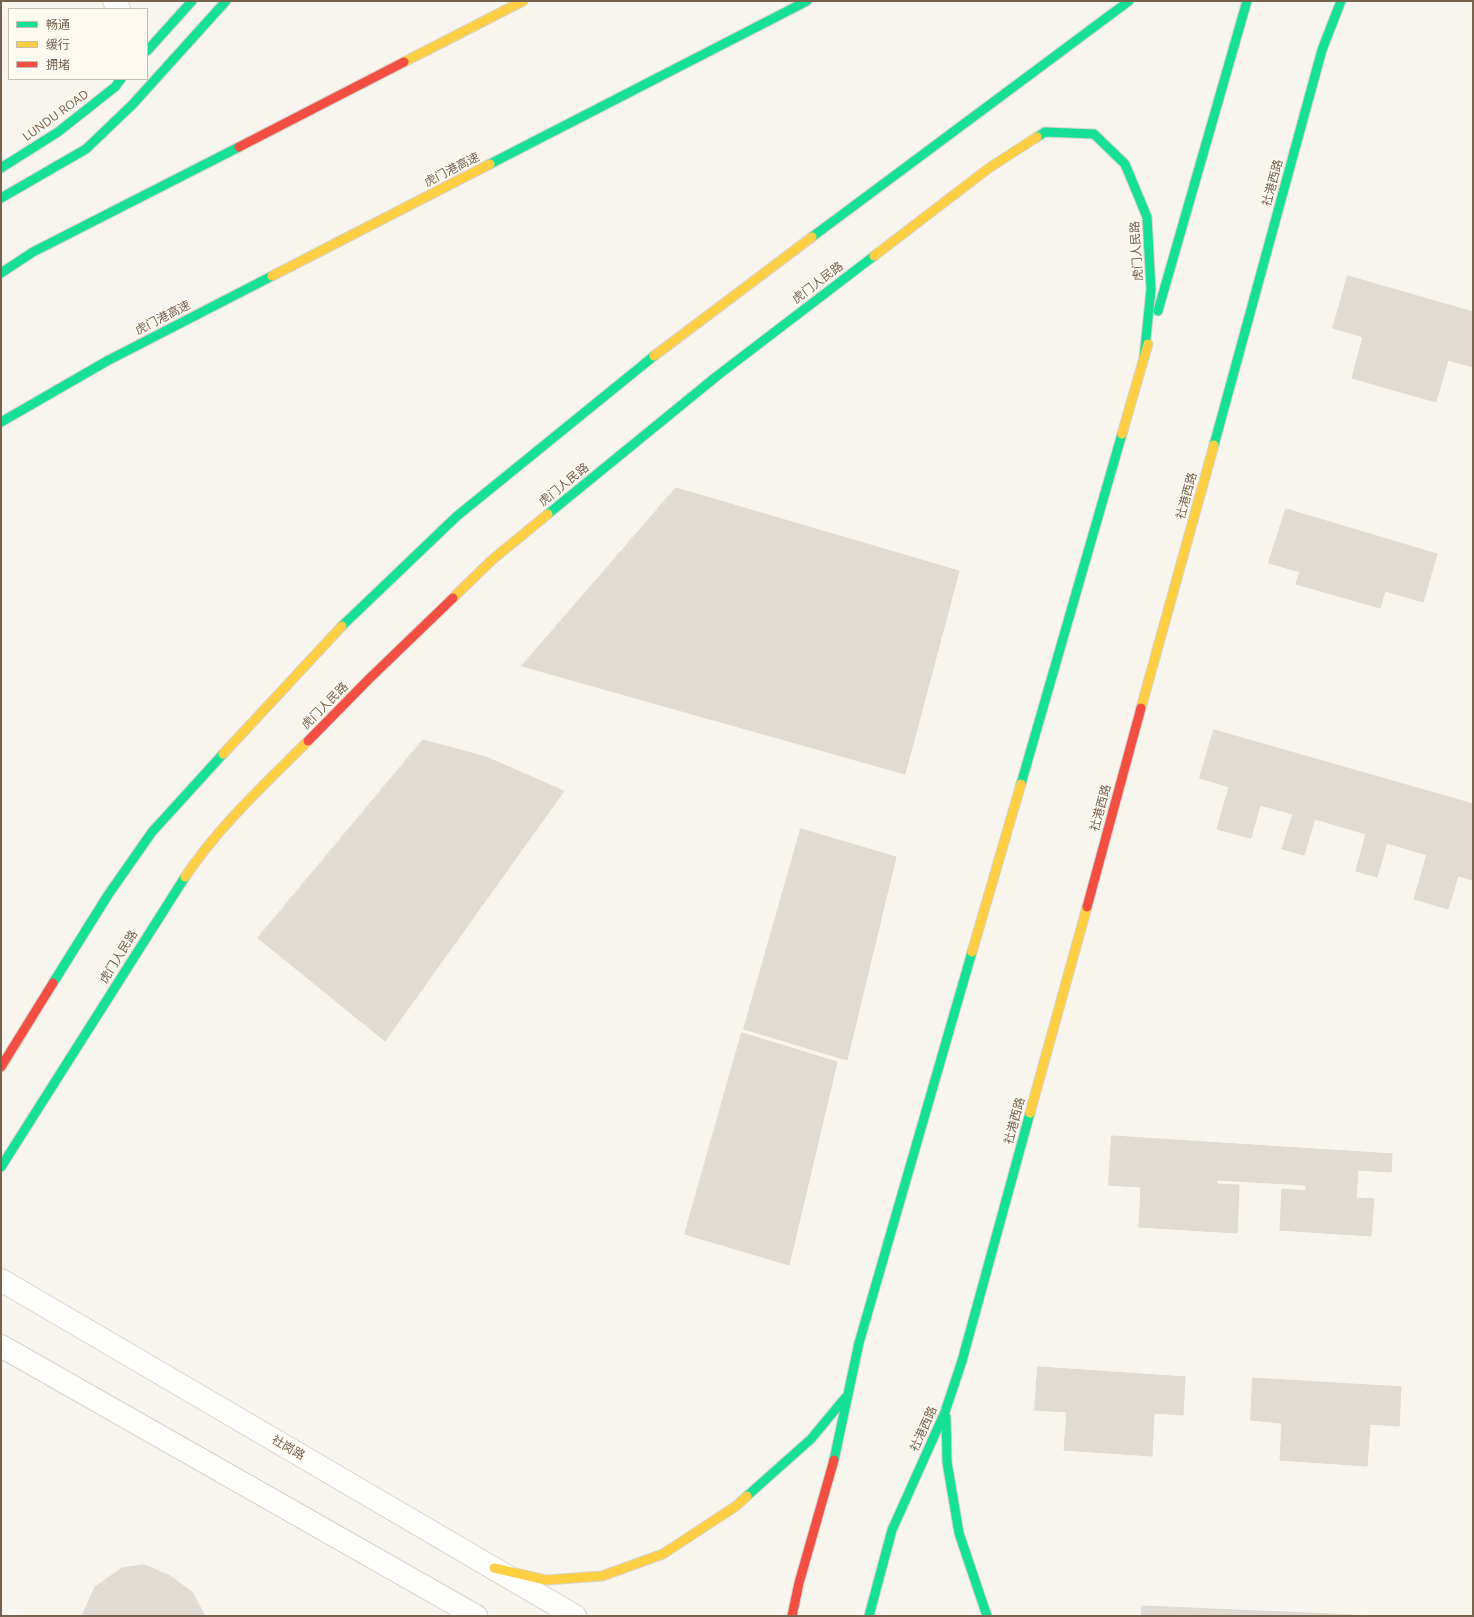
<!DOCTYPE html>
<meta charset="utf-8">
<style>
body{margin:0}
#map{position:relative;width:1474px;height:1617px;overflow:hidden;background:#f7f5ed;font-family:"Open Sans","Noto Sans SC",sans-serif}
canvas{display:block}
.frame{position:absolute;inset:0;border:2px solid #74614e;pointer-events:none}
.legend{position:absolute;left:8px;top:8px;width:140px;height:72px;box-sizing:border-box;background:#fefaf0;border:1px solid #c7bdaf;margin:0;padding:5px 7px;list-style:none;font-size:12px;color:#74614e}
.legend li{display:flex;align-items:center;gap:8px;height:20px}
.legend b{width:20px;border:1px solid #c7bdaf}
</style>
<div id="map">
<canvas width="1474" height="1617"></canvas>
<div class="frame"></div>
<ul class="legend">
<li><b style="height:5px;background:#16e098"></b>畅通</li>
<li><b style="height:5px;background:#ffcf43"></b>缓行</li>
<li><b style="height:5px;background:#f24e42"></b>拥堵</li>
</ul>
</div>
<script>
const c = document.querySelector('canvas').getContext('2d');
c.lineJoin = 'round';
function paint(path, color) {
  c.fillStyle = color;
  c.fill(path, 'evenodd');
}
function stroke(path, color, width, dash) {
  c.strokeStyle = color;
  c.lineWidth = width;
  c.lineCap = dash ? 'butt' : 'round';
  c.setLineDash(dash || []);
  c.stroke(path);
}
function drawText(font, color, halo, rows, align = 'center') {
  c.font = font + ' "Open Sans","Noto Sans SC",sans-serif';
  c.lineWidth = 3;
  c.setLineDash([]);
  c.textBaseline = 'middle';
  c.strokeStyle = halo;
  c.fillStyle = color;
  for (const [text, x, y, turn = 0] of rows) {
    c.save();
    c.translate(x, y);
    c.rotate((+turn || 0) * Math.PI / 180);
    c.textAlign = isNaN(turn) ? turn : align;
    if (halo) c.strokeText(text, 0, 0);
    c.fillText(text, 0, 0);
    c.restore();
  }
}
const building = new Path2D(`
 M1348 276 1473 312V367L1448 360 1436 402 1352 378 1363 337 1333 328Z
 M676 488 959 571 905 774 522 666Z
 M1286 509 1437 554 1423 602 1385 591 1380 608 1296 584 1300 572 1269 563Z
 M1214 730 1473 804V880L1458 876 1448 909 1414 899 1427 855 1387 843 1377 877 1356 871 1366 834 1315 819 1304 855 1282 849 1293 814 1260 805 1251 838 1217 829 1229 787 1200 778Z
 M423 740 486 757 564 791 385 1041 258 938Z
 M801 829 896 857 847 1060 744 1029Z
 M742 1033 837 1062 789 1265 685 1234Z
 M1112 1136 1392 1154 1391 1172 1358 1170 1356 1198 1374 1199 1371 1236 1280 1230 1282 1189 1306 1191V1185L1217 1180V1184L1239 1185 1237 1233 1139 1227 1141 1187 1109 1185Z
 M1038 1367 1185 1377 1183 1415 1154 1413 1152 1456 1064 1450 1067 1412 1035 1410Z
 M1253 1378 1401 1387 1399 1426 1370 1424 1367 1466 1280 1460 1282 1423 1251 1420Z
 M145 1565 170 1576 192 1592 205 1616H82L95 1587 122 1568Z
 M1142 1606 1377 1616H1142Z`);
paint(building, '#e1dbd2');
stroke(building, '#dfd9d0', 1);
const street = new Path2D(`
 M114 1 119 9
 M1 1280 575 1616
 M1 1346 476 1616`);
const fast = new Path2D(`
 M147 51 192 1
 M1037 137 1045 132 1094 134 1125 164 1147 217 1151 289 1144 358
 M490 164 807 1
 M1 168 58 132 115 87 121 79
 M1 198 86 149 133 104 226 1
 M812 237 1129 1
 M1 273 33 252 239 147
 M1158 311 1247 1
 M1 422 107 361 272 276
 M1214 445 1322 50 1341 1
 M548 514 717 376 874 256
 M342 626 457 516 654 356
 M1021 784 1122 434
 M53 983 108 895 152 832 223 754
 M1 1167 185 877
 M946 1417 947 1462 959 1533 987 1616
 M834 1460 859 1343 972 952
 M747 1496 811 1439 845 1398
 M869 1616 892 1530 945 1412 962 1361 1030 1113`);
const slow = new Path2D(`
 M404 62 523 1
 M874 256 989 168 1037 137
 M272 276 490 164
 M654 356 812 237
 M1122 434 1148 344
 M453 598 493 559 548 514
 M1141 708 1214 445
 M223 754 342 626
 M185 877C219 826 265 784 308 741
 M972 952 1021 784
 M1030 1113 1087 907
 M494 1568 546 1580 602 1576 663 1554 736 1506 747 1496`);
const jam = new Path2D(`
 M239 147 404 62
 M308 741 370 678 453 598
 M1087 907 1141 708
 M1 1067 53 983
 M792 1616 799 1583 834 1460`);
stroke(street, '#d7d2cb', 24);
stroke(fast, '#d7d2cb', 11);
stroke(slow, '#d7d2cb', 11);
stroke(jam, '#d7d2cb', 11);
stroke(street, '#fefefc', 22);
stroke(fast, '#16e098', 9);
stroke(slow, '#ffcf43', 9);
stroke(jam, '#f24e42', 9);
drawText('12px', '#74614e', '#fefaf0', [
 ["LUNDU ROAD",56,116,-36],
 ["虎门港高速",452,170,-27],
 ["社港西路",1273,183,-75],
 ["虎门人民路",1137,251,-94],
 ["虎门人民路",818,283,-37],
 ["虎门港高速",163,318,-27],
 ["虎门人民路",564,485,-39],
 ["社港西路",1187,496,-75],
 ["虎门人民路",325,706,-45],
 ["社港西路",1101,808,-75],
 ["虎门人民路",119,957,-58],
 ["社港西路",1015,1121,-75],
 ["社港西路",924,1429,-66],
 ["社岗路",288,1448,30]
]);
</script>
